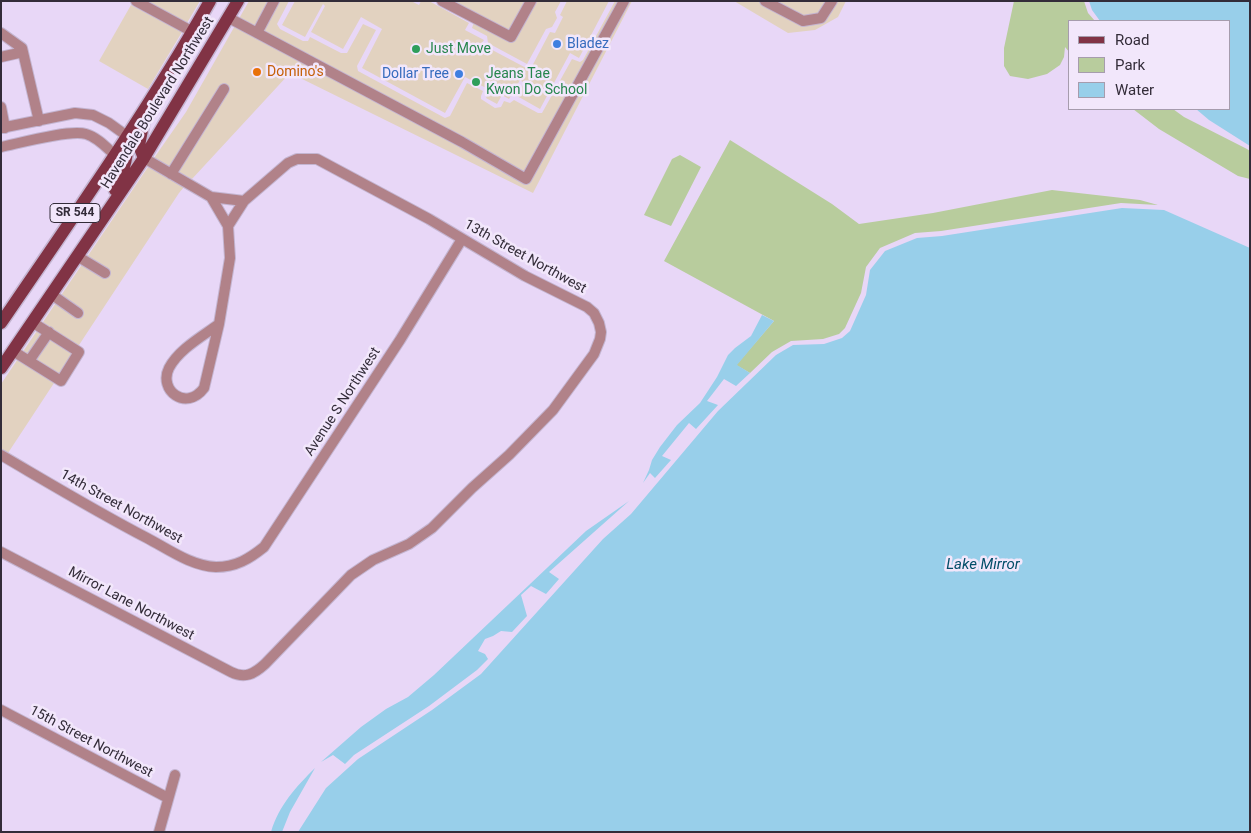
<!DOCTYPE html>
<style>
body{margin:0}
#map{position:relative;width:1251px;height:833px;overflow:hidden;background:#e8d7f7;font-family:Roboto,sans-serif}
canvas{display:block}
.frame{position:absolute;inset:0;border:2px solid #332c39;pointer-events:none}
.legend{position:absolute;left:1068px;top:20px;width:162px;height:90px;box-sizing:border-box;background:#f2e7fb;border:1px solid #a69cad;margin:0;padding:6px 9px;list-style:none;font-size:15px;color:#332c39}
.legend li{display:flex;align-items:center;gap:10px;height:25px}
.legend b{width:25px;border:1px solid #a69cad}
</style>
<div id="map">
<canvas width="1251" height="833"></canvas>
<div class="frame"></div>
<ul class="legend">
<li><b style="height:6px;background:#813345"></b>Road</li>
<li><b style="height:14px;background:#b8cc9d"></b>Park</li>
<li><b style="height:14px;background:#98cfea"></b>Water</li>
</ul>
</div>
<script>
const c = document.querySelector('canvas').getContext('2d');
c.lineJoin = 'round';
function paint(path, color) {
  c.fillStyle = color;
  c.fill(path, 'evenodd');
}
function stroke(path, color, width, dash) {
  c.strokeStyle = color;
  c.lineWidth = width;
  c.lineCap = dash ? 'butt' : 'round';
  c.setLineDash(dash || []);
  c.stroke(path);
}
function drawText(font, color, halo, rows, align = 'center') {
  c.font = font + ' Roboto,sans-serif';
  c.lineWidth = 5;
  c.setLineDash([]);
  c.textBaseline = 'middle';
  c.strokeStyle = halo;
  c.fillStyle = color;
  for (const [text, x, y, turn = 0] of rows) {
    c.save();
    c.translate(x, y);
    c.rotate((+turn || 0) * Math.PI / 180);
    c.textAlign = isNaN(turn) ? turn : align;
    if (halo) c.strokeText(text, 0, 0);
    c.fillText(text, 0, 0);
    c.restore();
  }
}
paint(new Path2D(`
 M147 1H200L187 23Z
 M249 1H289L277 24 280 29 303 41H308L310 37 341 53H347L363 24 376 30 357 66 358 71 445 118 450 116 467 83 483 91 481 96V99L495 108 501 107 504 101 510 103 514 100 538 113H542L572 59 580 62 583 60 615 1H632L533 193 290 73 192 179 154 158 186 112Z
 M295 1H411L419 5 421 1H429L469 23 465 30 484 40 481 44 530 70 550 32 555 33 563 17 560 15 567 1H609L579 58 570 53 540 109 517 96 524 83 520 80 509 99 502 95 497 104 486 98 490 90 465 77 445 113 362 68 382 29 361 17 343 49 311 32 325 6 323 4 305 37 282 25Z
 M438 1H561L555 12 557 18 552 27 546 29 527 64 488 43 487 36 472 28 474 22Z
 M734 1H846L838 17 815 30 788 33Z
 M131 5 182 32 148 89 99 61Z
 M148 167 184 187 179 193 8 453 1 449V384Z`), '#e2d2c0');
paint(new Path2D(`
 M1014 1H1084L1088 13 1095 21H1070V53L1065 47 1064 57 1060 65 1047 74 1028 79 1010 76 1004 66V48Z
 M1133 109H1173L1184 117 1247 149 1250 151V179L1238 176 1159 129Z
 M730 140 832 204 859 224 933 213 1052 190 1140 200 1158 205 1121 203 941 231 915 233 880 248 866 267 861 293 845 328 839 334 823 339 791 341 772 352 750 373 736 365 774 321 664 261Z
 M680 155 701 167 671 226 644 215 672 159Z`), '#b8cc9d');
paint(new Path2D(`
 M1089 1H1250V146L1209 120 1196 109H1230V21H1100L1092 10Z
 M1122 208 1164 210 1250 248V832H298L326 788 358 759 432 710 481 674 603 539 631 514 718 411 776 355 793 345 824 344 842 338 850 331 866 295 870 270 885 251 917 238 942 236Z
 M762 315 774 321 737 365 750 373 736 386 724 379 707 401 718 405 696 429 689 423 662 456 671 460 655 478 650 473 643 483 649 470 652 460 660 447 677 425 700 403 717 377 728 355 735 348 751 336Z
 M629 501 549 572 559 579 546 594 531 586 521 595 527 616 512 632 501 631 493 636 485 639 478 651 485 654 488 659 477 670 429 706 354 755 345 764 333 755 321 762 361 727 386 709 408 697 434 675 586 531Z
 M315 768 290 812 282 832H271C279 805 296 787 315 768Z`), '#98cfea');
const minor = new Path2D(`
 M136 1 193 32
 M442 1 511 37 531 1
 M765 1 803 21 821 18 832 1
 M229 18 462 142 526 179 624 1
 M1 33 22 48 39 121
 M257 33 274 1
 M1 57 23 52
 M1 107 5 128
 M1 128 75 113 93 115 109 123 127 136
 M1 147C20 143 70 129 86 134 97 137 107 148 115 155
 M171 174 224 89
 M211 197 228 226
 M77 256 105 273
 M51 294 78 313
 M219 324C203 336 179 349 169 368 158 390 186 412 204 388L219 324 230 258 228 226 244 201
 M13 351 61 381 79 352 32 322
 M29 361 49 332
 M1 455C49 483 97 512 147 538 168 549 191 566 216 567 236 567 249 559 264 547L400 340 462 239
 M1 552 231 672C245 679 254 674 265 664L351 575 373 560 409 544 432 528 472 488 509 455 553 410 594 354 600 339 601 332 599 323 594 313 587 307 525 276 429 219 317 159H297L288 163 244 201 211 197 144 158
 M1 710 168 798
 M159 832 175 775`);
const major = new Path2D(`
 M144 158 139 146 145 114
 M115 190C123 170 129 159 127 136
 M1 323C73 217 147 112 210 1
 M1 368 144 158 238 1`);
stroke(minor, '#c4b5d1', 12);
stroke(major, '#c4b5d1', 15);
stroke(minor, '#b18289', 10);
stroke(major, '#813345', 12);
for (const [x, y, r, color] of [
 [557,44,5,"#3f7fe0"],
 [416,49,5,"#2e9e5b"],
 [257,72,5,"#e8710a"],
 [459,74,5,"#3f7fe0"],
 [476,82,5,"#2e9e5b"]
]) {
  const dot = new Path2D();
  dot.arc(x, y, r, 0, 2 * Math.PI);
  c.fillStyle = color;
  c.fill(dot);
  stroke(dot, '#f2e7fb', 2);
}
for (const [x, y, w] of [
 [75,213,50]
]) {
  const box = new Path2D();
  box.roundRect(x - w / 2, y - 9.5, w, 19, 4);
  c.fillStyle = '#f2e7fb';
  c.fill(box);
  stroke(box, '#332c39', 1);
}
drawText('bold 12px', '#332c39', null, [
 ["SR 544",75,213]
]);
drawText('14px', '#366cbe', '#f2e7fb', [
 ["Bladez",567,44],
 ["Dollar Tree",449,74,"right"]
], 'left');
drawText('14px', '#27864d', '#f2e7fb', [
 ["Just Move",426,49],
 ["Jeans Tae",486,74],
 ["Kwon Do School",486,90]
], 'left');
drawText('14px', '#c56008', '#f2e7fb', [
 ["Domino's",267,72]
], 'left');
drawText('14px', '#332c39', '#f2e7fb', [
 ["Havendale Boulevard Northwest",158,103,-58],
 ["13th Street Northwest",525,257,29],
 ["Avenue S Northwest",343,402,-57],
 ["14th Street Northwest",121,507,29],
 ["Mirror Lane Northwest",131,604,28],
 ["15th Street Northwest",91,742,28]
]);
drawText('italic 15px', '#034e69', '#f2e7fb', [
 ["Lake Mirror",983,565]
]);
</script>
